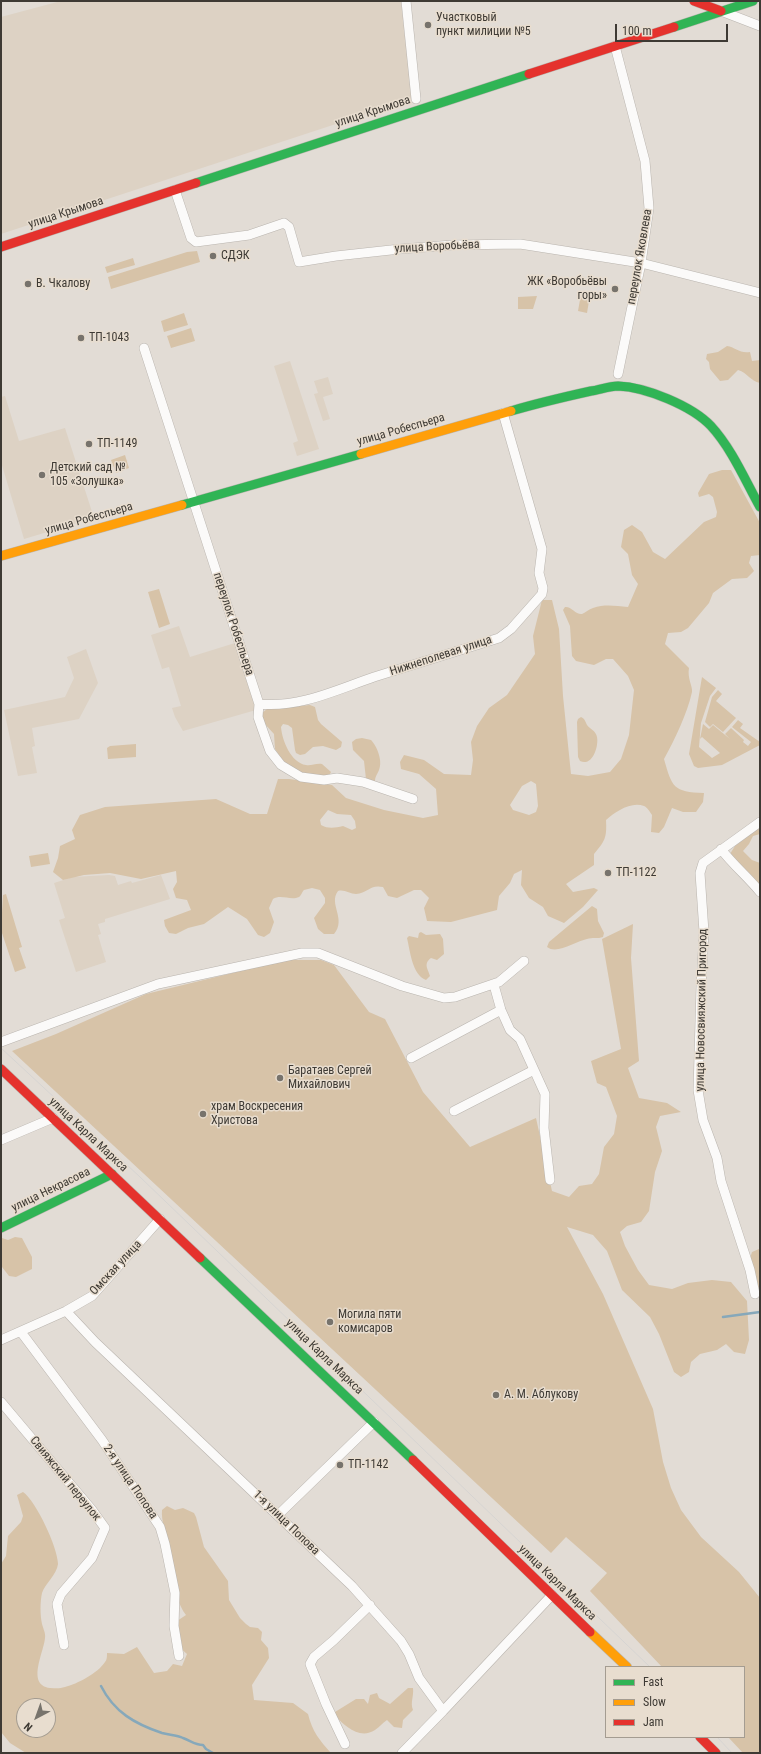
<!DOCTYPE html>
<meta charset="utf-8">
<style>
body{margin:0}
#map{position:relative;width:761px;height:1754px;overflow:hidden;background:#e2dcd5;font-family:"Roboto Condensed",sans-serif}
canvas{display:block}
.frame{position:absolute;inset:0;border:2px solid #3e3a34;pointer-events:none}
.legend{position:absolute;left:605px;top:1666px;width:140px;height:72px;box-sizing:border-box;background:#e8ddcf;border:1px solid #a49c91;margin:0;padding:5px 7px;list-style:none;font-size:12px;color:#3e3a34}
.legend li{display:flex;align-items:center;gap:8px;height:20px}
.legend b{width:20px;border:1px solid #a49c91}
.north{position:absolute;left:16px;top:1698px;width:40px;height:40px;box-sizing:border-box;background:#e8ddcf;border:1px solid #a49c91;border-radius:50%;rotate:221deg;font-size:11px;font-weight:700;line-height:16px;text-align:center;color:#3e3a34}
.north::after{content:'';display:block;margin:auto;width:14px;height:18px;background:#77736c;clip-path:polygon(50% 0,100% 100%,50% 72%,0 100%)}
.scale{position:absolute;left:615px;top:24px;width:113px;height:18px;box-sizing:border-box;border:2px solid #3e3a34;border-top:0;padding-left:5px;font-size:12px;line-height:14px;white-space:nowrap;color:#3e3a34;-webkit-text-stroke:3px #e8ddcf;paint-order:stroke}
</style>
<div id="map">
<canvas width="761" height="1754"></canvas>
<div class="frame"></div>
<ul class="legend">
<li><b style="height:5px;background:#30b455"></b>Fast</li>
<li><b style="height:5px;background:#ff9f0a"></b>Slow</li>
<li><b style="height:5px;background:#e5322d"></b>Jam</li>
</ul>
<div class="north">N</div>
<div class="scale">100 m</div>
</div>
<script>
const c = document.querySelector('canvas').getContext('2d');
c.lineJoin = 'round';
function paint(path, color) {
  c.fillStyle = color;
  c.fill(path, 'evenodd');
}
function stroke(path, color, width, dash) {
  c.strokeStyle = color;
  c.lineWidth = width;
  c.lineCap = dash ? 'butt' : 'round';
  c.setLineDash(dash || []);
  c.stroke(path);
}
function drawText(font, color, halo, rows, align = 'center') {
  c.font = font + ' "Roboto Condensed",sans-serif';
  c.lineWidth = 3;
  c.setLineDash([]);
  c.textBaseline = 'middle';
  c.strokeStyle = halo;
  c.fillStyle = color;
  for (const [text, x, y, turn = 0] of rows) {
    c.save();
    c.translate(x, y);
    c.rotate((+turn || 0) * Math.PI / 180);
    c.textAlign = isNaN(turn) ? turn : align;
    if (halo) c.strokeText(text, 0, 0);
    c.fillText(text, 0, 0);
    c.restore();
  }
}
paint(new Path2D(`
 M61 1H401L412 99 1 234V17Z
 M290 361 319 449 297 456 293 443 298 441 274 366Z
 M328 377 333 394 323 397 330 419 323 421 314 394 318 393 314 381Z
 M5 396 19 441 65 428 94 518 24 539 1 462V397Z
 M179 626 190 657 235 643 256 710 183 731 175 717 172 708 181 706 169 667 162 669 151 635Z
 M86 649 98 683 79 719 32 728 35 746 32 747 37 773 18 776 4 710 65 697 74 678 67 657Z
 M109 875 115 876 118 885 131 881 132 883 161 875 170 899 105 919V922L98 924 101 934 98 935 106 962 76 972 59 920 65 918 54 883 73 877Z`), '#ddd2c4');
paint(new Path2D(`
 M197 251 200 262 111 289 108 277 187 252Z
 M133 258 135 265 107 273 105 267Z
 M581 294 590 295 587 313 578 311Z
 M537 296 533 309H518V297Z
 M184 313 188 325 164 332 161 321Z
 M191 328 195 341 171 348 167 336Z
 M727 346C735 347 740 354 750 352L752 361 760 360V383C750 381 748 373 738 370L728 380 720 381 710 369 709 362 706 359 707 354 718 352Z
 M125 455 129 468 116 473 111 460Z
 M722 470H731L760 523V555L751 556 749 563 754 571 747 578 732 579 713 593 709 603 688 628 681 632 668 633 665 644 689 668C687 678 693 687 692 692 687 714 675 739 664 759 672 787 673 792 704 793L703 802 696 812H683L672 808 664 827 659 833 651 832 652 815C650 812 647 807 644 806 631 801 615 812 606 820 607 838 605 841 594 854V865L566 884 573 892 594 888 598 890 583 907 564 923 548 916 543 907 529 898 521 885 522 870 514 874 510 883 499 896 497 910 451 922 427 921 424 908 429 898 421 890H414L397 898 388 896 383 887C370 884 368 893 356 894 350 894 344 889 338 891 328 904 347 919 334 934H324L318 929 314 918 325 903V898L320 890 312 888 304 890C302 892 301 896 299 897 291 901 281 894 273 899L269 908 274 922 270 933 264 937 258 935 247 919 228 907 204 924 188 928 176 934 169 933 165 926 164 920 191 910 187 900 176 898 173 889 177 882 176 871 141 879 110 873 84 875 63 880 53 872 58 858 60 846 75 839 72 830 80 815 105 807 216 799 250 814H267L278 779H289L332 785 346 798 384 810 423 818 438 815 436 789 419 774 401 769 400 762 404 755 424 760 444 774 471 775 473 760 471 742 477 726 489 708 507 695 535 654 533 636 542 600H552L559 629 563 696 571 774 588 776 610 772 621 759 629 735 634 690 628 676 613 659H606L594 665 576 661 572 656 570 626 563 610 565 607C571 606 576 615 582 614 585 613 589 609 593 608 605 604 615 606 628 607L638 584 632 575 628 554 621 547 624 530 632 525 642 532 653 552 665 559 704 522 716 517 717 512 713 497 709 494 699 497 698 493 709 474ZM531 781 536 784 538 806 536 812 529 815 513 810 510 805 522 786ZM328 810 337 814 351 815 355 821 356 828 352 830 343 826C335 828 328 829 321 825L320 820Z
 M159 589 170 624 159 628 148 592Z
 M702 677 716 688 710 696 701 723 699 747 712 758 720 753 702 737 700 739 703 724 709 729 713 725 730 739 725 734 731 728 744 740 743 742 748 746 751 742 732 727 738 720 743 724 740 728 760 742V745L722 765 698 768 694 766 689 754Z
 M718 690 722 694 716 701 736 718 723 732 713 724 710 727 705 722 712 697Z
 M310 705 315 707 318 720 321 724 342 742 341 747 336 750 323 746 313 747 305 754 300 755 296 753 295 750 292 728 288 725 283 724 281 727C282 740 291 763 306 765 311 766 316 763 322 764L331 772 329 776H304L282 760 275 749 274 734 264 723 262 713 267 709Z
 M581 717C585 719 585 721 587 725 590 729 596 731 597 737 599 747 592 767 580 761L578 757 577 722 578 719Z
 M362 738 371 740C377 746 383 761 379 770 377 775 375 776 375 782L366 779 364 761 353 750 352 742 356 739Z
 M136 744V757L108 759 107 748 110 746Z
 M760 827V834L753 836 749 844 743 851 752 860 760 863V888L730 854 735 846Z
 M48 853 50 864 31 867 29 856Z
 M6 894 22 947 19 948 26 968 15 972 1 930 3 895Z
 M592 906 597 909 598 921 604 933 603 937C598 939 592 937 587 939 576 941 557 955 547 947L549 942Z
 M633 924 631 958 639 1061 628 1068 639 1098 667 1103 681 1112 660 1116 656 1127 662 1151 655 1172 649 1211 641 1222 627 1226 620 1232 625 1246 638 1270 649 1285 672 1289 688 1283 712 1280 731 1282 747 1301 749 1340 745 1354 734 1352 726 1344 717 1350 700 1354 691 1362 689 1372 681 1377 674 1372 659 1334 650 1317 622 1290 607 1251 593 1235 567 1227 603 1294 653 1409 663 1462 671 1488 681 1510 701 1537 739 1572 760 1598V1753H743L728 1737H744V1667H662L590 1591 607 1573 566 1537 551 1553 12 1051 56 1034 146 994 286 960H321L334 965 369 1012 385 1019 423 1092 470 1147 536 1118 552 1191 569 1197 579 1186 592 1184 599 1174 604 1147 614 1134 617 1116 606 1087 597 1083 591 1061 621 1049 602 939Z
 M421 932 426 935 440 934 443 939 444 954 437 960 431 958C423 964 428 969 430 976L426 980C412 975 410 950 407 938L409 936 418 938 419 933Z
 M15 1237 22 1238 32 1257V1269L16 1277 9 1276 2 1267 1 1239 2 1238 8 1240Z
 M759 1249 760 1250V1292C755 1280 747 1265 752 1252Z
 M23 1492C36 1501 58 1548 58 1564 57 1574 45 1584 42 1593 40 1602 40 1615 42 1624 43 1628 46 1634 45 1638 44 1652 26 1685 50 1688 55 1688 59 1689 65 1687 77 1684 98 1673 105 1662 107 1660 107 1656 107 1653L124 1654 137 1647 154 1673 167 1671 173 1664 182 1666 187 1654 178 1646 177 1621 186 1615C171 1595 174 1566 169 1543 166 1531 161 1522 162 1510L167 1506 175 1510 183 1508 194 1513 196 1517 204 1547 228 1581 229 1600 240 1618 246 1624 250 1627 258 1628 262 1632 261 1640 268 1648 269 1658 252 1685 254 1700 293 1703 308 1714C312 1731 320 1741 331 1753H26L10 1743 1 1732V1564L6 1556 8 1536 21 1522 23 1516 17 1495ZM24 1706H48V1730H24Z
 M408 1688H413C414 1697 410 1702 413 1710L403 1720 402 1728 394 1727 387 1720C382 1723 380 1727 375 1730 360 1740 344 1726 335 1715V1712L356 1699H364L368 1704 370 1695 377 1693 379 1698 390 1704Z`), '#d7c3a8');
stroke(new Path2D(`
 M723 1317 760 1312
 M101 1686C114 1712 135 1724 162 1733 169 1735 177 1735 183 1738 191 1741 195 1745 203 1745L206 1749 213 1753`), '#86a8ba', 2.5);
const street = new Path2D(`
 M406 1 416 99
 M721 11 760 26
 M615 46 645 161 649 208 641 263 618 374
 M175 190 191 238 196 242 249 235 284 223 289 227 299 262 336 256 400 249 453 245 520 244 641 263 760 293
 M144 348 259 704 258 717 270 751 281 765 301 777 324 780 337 778 363 782 413 799
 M259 704C300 708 336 690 374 677 415 664 457 651 499 638L511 629 542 594 543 588 539 573 542 549 503 413
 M721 849C733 865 748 877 760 892
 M494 985 501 1010 510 1030 520 1039 545 1094 544 1128 550 1180
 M1 1042 158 984 302 953H318L402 986 444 998 455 997 499 982 524 961
 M411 1058 501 1010
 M454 1111 534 1070
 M1 1140 53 1118
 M755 1294 750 1270 721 1181 717 1158 703 1120 698 1090 701 987 704 932 700 873 703 863 760 822
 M66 1311 95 1342 352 1586 401 1641 409 1654 419 1678 443 1711 402 1753
 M21 1332 102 1440 160 1527 165 1544 175 1593 174 1626 179 1656
 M1 1340 66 1311 92 1296 160 1219
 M1 1402 92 1510 105 1528 92 1558 61 1594 57 1604 64 1645
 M278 1515 374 1422
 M443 1711 552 1595
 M345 1744 326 1704 310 1664 314 1657 334 1640 370 1605`);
const fast = new Path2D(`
 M674 27 753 1
 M196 183 529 74
 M511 411C538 403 564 397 591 391 599 390 609 386 618 386 646 387 692 406 711 426 732 449 745 480 760 507
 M182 505 361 454
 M1 1228 112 1174
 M200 1258 413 1460`);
const slow = new Path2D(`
 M361 454 511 411
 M1 556 182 505
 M590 1632 627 1667`);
const jam = new Path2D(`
 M694 1 721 11
 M529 74 674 27
 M1 247 196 183
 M1 1069 200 1258
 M413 1460 590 1632
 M700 1737 716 1753`);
stroke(street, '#b9b4ae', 10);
stroke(fast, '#b9b4ae', 10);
stroke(slow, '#b9b4ae', 10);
stroke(jam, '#b9b4ae', 10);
stroke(street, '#fbfaf9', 9);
stroke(fast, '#30b455', 9);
stroke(slow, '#ff9f0a', 9);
stroke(jam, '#e5322d', 9);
stroke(new Path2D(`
 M1 2 4 1
 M1 1048 140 1177 650 1667
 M717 1737 732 1753`), '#d6d4d2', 1);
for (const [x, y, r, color] of [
 [428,25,4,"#77736c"],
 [213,256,4,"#77736c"],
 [28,284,4,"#77736c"],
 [615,289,4,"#77736c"],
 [81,338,4,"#77736c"],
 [89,444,4,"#77736c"],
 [42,475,4,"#77736c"],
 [608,873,4,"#77736c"],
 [280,1078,4,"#77736c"],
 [203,1114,4,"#77736c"],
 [330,1322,4,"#77736c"],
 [496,1395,4,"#77736c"],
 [340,1465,4,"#77736c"]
]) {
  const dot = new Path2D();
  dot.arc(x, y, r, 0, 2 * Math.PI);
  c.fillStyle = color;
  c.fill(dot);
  stroke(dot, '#e8ddcf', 1.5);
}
drawText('12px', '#3e3a34', '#e8ddcf', [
 ["Участковый",436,18],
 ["пункт милиции №5",436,32],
 ["СДЭК",221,256],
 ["ЖК «Воробьёвы",607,282,"right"],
 ["горы»",607,296,"right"],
 ["В. Чкалову",36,284],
 ["ТП-1043",89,338],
 ["ТП-1149",97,444],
 ["Детский сад №",50,468],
 ["105 «Золушка»",50,482],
 ["ТП-1122",616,873],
 ["Баратаев Сергей",288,1071],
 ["Михайлович",288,1085],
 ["храм Воскресения",211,1107],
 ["Христова",211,1121],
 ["Могила пяти",338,1315],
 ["комисаров",338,1329],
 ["А. М. Аблукову",504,1395],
 ["ТП-1142",348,1465]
], 'left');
drawText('12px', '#3e3a34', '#e8ddcf', [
 ["улица Крымова",373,112,-18],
 ["улица Крымова",66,213,-18],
 ["улица Воробьёва",437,247,-3],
 ["переулок Яковлева",640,257,-80],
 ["улица Робеспьера",401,430,-16],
 ["улица Робеспьера",89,519,-16],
 ["переулок Робеспьера",233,624,72],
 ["Нижнеполевая улица",441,656,-18],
 ["улица Новосвияжский Пригород",702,1010,-89],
 ["улица Карла Маркса",88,1135,43],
 ["улица Некрасова",51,1190,-26],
 ["Омская улица",116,1268,-47],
 ["улица Карла Маркса",324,1357,44],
 ["Свияжский переулок",65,1479,51],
 ["2-я улица Попова",130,1482,56],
 ["1-я улица Попова",286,1523,44],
 ["улица Карла Маркса",557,1583,44]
]);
</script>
